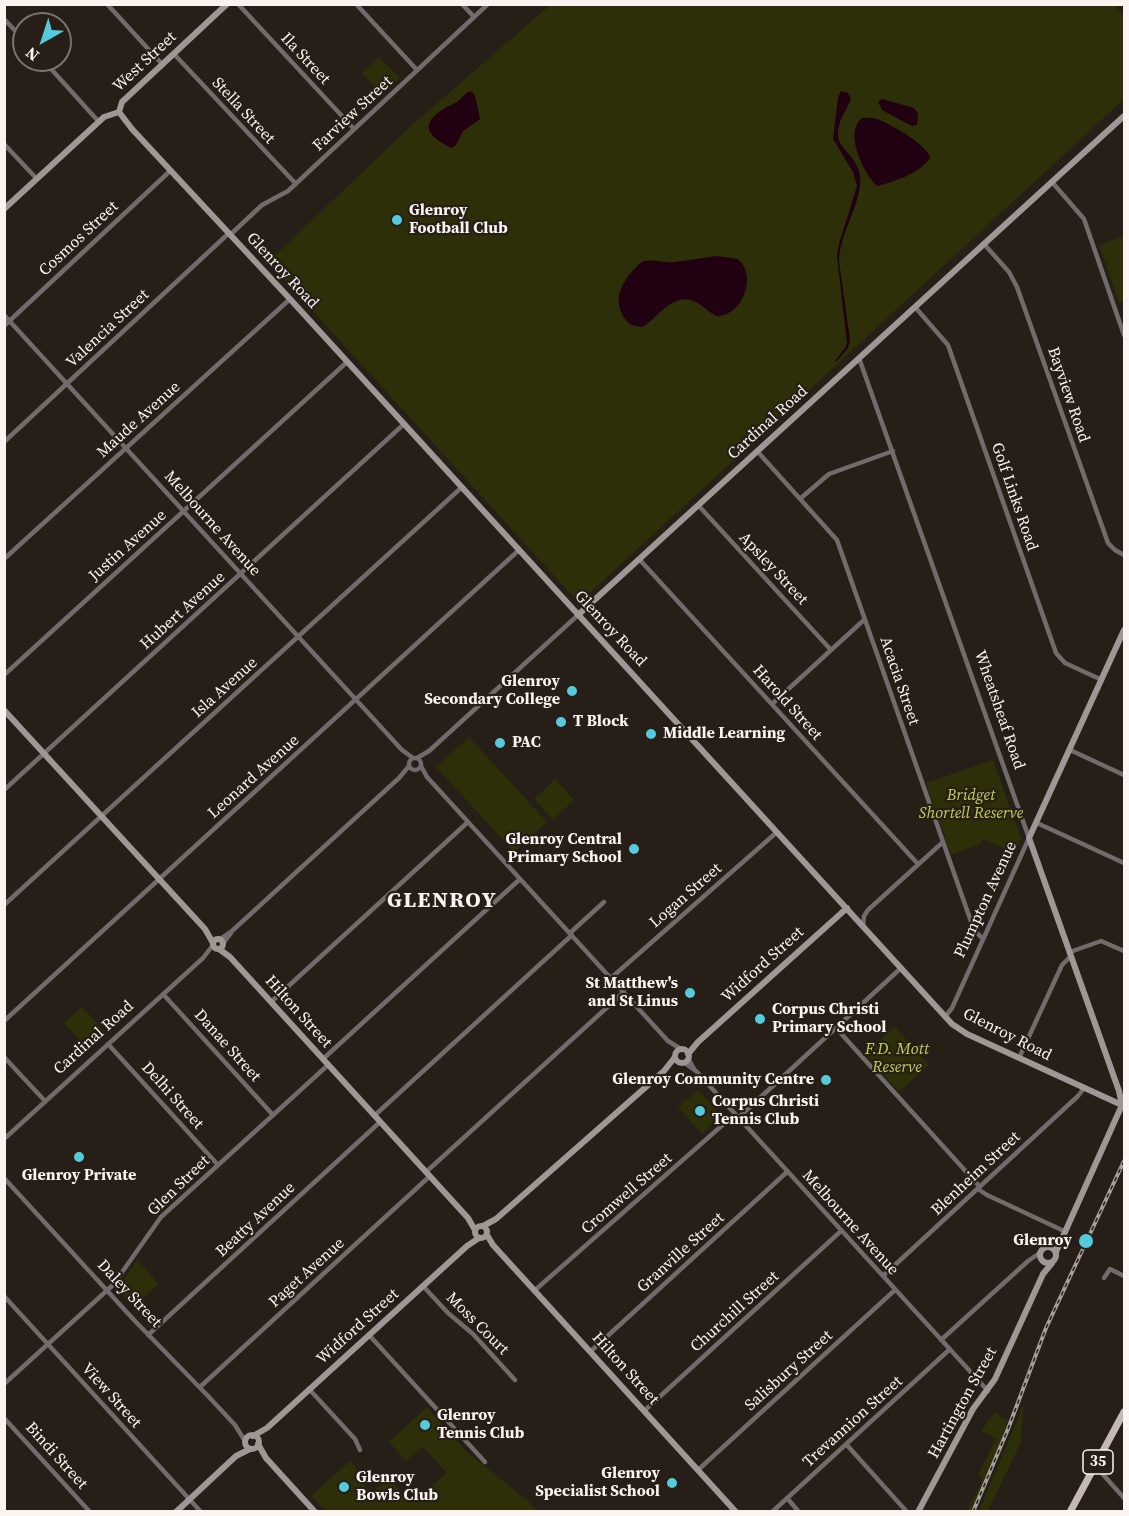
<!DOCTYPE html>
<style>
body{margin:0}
#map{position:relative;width:1129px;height:1516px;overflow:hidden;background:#271e18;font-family:"Source Serif 4",serif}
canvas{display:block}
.frame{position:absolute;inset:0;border:6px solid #faf3ef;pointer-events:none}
.north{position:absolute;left:12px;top:12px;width:60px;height:60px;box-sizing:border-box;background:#271e18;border:2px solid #7b736e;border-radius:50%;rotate:219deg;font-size:16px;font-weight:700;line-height:24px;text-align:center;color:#faf3ef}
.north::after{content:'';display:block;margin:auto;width:21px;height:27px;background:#53cbda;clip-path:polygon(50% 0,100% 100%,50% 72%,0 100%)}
</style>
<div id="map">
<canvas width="1129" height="1516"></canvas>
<div class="frame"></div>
<div class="north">N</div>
</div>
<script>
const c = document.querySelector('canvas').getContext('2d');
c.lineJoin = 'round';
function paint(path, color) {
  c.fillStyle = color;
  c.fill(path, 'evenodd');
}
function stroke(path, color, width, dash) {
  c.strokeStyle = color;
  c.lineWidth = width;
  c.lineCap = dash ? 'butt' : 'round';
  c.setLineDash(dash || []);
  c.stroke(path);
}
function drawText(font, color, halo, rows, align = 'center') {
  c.font = font + ' "Source Serif 4",serif';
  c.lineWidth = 4.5;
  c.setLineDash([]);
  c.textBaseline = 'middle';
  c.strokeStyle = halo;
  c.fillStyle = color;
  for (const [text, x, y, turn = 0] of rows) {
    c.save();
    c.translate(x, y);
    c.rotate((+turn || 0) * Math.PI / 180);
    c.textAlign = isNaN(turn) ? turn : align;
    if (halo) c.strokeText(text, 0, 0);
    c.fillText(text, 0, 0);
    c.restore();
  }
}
paint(new Path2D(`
 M1114 4 1124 16V99L579 603 268 262 411 126 550 5Z
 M379 57 400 78 382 95 362 73Z
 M1124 236V301L1119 303 1099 245Z
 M469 737 547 822 514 852 436 767Z
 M993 760 1021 838 1014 853 983 839 980 844 951 855 926 783Z
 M555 779 574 800 553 820 534 799Z
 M82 1007 107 1034 89 1050 64 1023Z
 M895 1027 929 1065 899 1092 865 1054Z
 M698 1090 722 1116 702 1134 678 1107Z
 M137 1260 159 1284 133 1307 118 1289Z
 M1023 1406 1024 1407 1020 1444 988 1511H979Z
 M427 1407 467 1452 529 1502 538 1511H326L311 1496 350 1461 364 1477 361 1481 372 1493 389 1478 411 1502 447 1473 423 1447 406 1461 389 1442Z
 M995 1412 1002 1418 1008 1420 989 1473 971 1511H967L983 1479 978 1475 996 1439 981 1431Z`), '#2c2f08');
paint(new Path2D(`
 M841 91 848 93 851 99C847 110 838 120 838 133 837 152 864 157 860 186 856 213 840 234 839 261L850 340 848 348 836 362 835 361 845 348 847 343 837 256 839 244 857 186 853 172 833 139 838 97Z
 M468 92H472L475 96 480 119 463 131 456 145 451 148C428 136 418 125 445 108 449 106 454 104 457 102 461 98 464 95 468 92Z
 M882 99 914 108 918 114 917 125 912 126 882 110 878 102Z
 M862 118C867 118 872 117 877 119 889 123 928 145 930 158 920 173 894 182 877 186 864 174 843 132 862 118Z
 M717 256 738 259C758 276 742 317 716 316 709 312 703 306 696 302 674 291 659 316 643 327L631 325C614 310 616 292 629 275 633 271 637 265 642 262 652 258 665 264 675 262 689 260 702 258 717 256Z`), '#200011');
stroke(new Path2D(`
 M107 4 163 65
 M238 4 354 129
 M356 4 417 70
 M462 4 474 17
 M4 19 24 40
 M174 54 296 184
 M43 60 99 122
 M4 144 37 179
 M1052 182 1084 219 1124 335
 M230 235 262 205 288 191 488 4
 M984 244 1009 272 1017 287 1108 543 1115 550 1124 555
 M915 307 948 345 1056 653 1065 663 1102 680
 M4 315 402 750 413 758
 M4 326 170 171
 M859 358 1029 838 952 1008 945 1017
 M4 442 229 233
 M757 451 837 540 974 930 983 939
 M801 498 829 474 893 451
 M698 505 831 650
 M4 559 290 299
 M639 559 918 864
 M4 675 347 362
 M772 704 865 619
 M1070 750 1124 775
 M409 764a6 6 0 1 1 12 0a6 6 0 1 1-12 0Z
 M417 758 429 751 578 615
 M421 766 427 777 668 1041 681 1049
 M4 790 404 424
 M1037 823 1124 863
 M4 905 462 487
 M863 927 864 916 868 910 943 842
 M570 933 604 902
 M220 939 232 931 399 778 409 766
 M223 943 231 933
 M1070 952 1101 941 1124 951
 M611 978 777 832
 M163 994 273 1115
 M271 1002 468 822
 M4 1021 519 550
 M836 1028 980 1187
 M108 1044 218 1165
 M4 1057 45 1101
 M688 1058 694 1069
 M1019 1058 1062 965 1071 956
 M323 1059 520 879
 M683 1062 696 1071 988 1391
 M374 1116 572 935
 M738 1118 901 968
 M4 1139 203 958 213 945
 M426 1172 624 992
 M4 1178 134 1320 208 1396 235 1425 245 1441
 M978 1189 987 1195 1064 1231
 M883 1276 1078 1096 1084 1088
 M1104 1278 1110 1269 1124 1276
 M423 1286 448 1313 473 1334 515 1380
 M534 1291 735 1114
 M4 1296 201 1512
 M148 1335 380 1122
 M369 1335 485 1462
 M941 1340 1028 1261 1041 1252
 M590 1352 787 1172
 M4 1384 113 1285 161 1217 328 1065
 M200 1387 430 1176
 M309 1389 355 1439 360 1450
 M644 1411 841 1231
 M4 1418 90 1512
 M846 1444 907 1512
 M1095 1467 1099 1470 1124 1498
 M698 1470 895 1290
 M787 1498 799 1512
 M772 1512 950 1349`), '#726b6b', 4.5);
stroke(new Path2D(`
 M119 112 132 129 290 299 952 1024 967 1034 1124 1106
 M119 112 122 102 227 4
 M4 209 104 117 119 112
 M578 615 1124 116
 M4 710 205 929 213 943
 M213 944a5 5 0 1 1 10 0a5 5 0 1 1-10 0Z
 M219 949 230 957 468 1218 475 1230
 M675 1056a7 7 0 1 1 14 0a7 7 0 1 1-14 0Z
 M688 1054 698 1042 847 908
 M1122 1105 1119 1091 1029 838 1124 630
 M475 1232a6 6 0 1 1 12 0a6 6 0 1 1-12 0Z
 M483 1226 496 1219 664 1071 675 1057
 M487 1235 493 1245 736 1512
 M1040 1255a8 8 0 1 1 16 0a8 8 0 1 1-16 0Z
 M1056 1252 1122 1105
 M245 1442a7 7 0 1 1 14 0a7 7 0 1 1-14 0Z
 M253 1436 267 1428 467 1246 479 1238
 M258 1444 266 1458 315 1512
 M176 1512 236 1456 250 1449
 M918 1512 973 1409 995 1379 1043 1274 1052 1263`), '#a19696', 6);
stroke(new Path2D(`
 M1070 1512 1124 1412`), '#c5b8b7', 7);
const rail = new Path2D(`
 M973 1512 1008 1429 1046 1328 1124 1161`);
stroke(rail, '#a69e99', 4);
stroke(rail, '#271e18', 1.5, [4.5]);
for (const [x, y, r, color] of [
 [397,220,6,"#53cbda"],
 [572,691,6,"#53cbda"],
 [561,722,6,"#53cbda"],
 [651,734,6,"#53cbda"],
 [500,743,6,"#53cbda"],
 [634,849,6,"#53cbda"],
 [690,993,6,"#53cbda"],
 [760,1019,6,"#53cbda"],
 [826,1080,6,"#53cbda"],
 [700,1111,6,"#53cbda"],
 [79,1157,6,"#53cbda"],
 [1086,1241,8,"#53cbda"],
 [425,1425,6,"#53cbda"],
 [672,1483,6,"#53cbda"],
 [344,1487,6,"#53cbda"]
]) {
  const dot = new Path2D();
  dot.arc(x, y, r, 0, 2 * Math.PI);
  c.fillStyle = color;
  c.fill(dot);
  stroke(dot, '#271e18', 2);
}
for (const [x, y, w] of [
 [1098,1462,30]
]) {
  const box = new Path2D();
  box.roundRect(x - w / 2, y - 12, w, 24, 4.5);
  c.fillStyle = '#271e18';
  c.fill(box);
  stroke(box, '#faf3ef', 1.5);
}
drawText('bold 15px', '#faf3ef', null, [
 ["35",1098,1462]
]);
drawText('16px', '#faf3ef', '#271e18', [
 ["Ila Street",305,59,47],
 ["West Street",145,62,-43],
 ["Stella Street",243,111,47],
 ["Farview Street",353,114,-43],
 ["Cosmos Street",79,239,-43],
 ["Glenroy Road",282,271,47],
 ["Valencia Street",108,329,-43],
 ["Bayview Road",1068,395,71],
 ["Maude Avenue",139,420,-42],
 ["Cardinal Road",768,423,-42],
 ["Golf Links Road",1014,497,71],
 ["Melbourne Avenue",212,524,48],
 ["Justin Avenue",128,546,-42],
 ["Apsley Street",773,569,47],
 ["Hubert Avenue",183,611,-42],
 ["Glenroy Road",610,629,47],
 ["Acacia Street",899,681,71],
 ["Isla Avenue",225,688,-42],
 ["Harold Street",787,703,48],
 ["Wheatsheaf Road",999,710,71],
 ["Leonard Avenue",254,777,-42],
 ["Logan Street",686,896,-41],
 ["Plumpton Avenue",986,900,-65],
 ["Widford Street",763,965,-42],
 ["Hilton Street",298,1012,48],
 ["Glenroy Road",1007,1035,27],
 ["Cardinal Road",94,1038,-42],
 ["Danae Street",227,1046,48],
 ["Delhi Street",172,1096,48],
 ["Blenheim Street",976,1174,-43],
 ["Glen Street",179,1186,-44],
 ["Cromwell Street",627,1194,-41],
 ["Beatty Avenue",256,1220,-43],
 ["Melbourne Avenue",850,1223,48],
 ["Granville Street",681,1253,-42],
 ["Paget Avenue",307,1273,-42],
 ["Daley Street",129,1294,47],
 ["Churchill Street",735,1312,-42],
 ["Moss Court",477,1324,45],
 ["Widford Street",358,1327,-42],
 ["Hilton Street",625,1369,48],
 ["Salisbury Street",789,1371,-42],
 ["View Street",111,1396,48],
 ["Hartington Street",963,1403,-61],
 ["Trevannion Street",853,1422,-42],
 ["Bindi Street",56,1456,48]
]);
drawText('bold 16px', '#faf3ef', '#271e18', [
 ["Glenroy",409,211],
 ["Football Club",409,229],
 ["Glenroy",560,682,"right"],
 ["Secondary College",560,700,"right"],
 ["T Block",573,722],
 ["Middle Learning",663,734],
 ["PAC",512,743],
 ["Glenroy Central",622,840,"right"],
 ["Primary School",622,858,"right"],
 ["St Matthew's",678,984,"right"],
 ["and St Linus",678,1002,"right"],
 ["Corpus Christi",772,1010],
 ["Primary School",772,1028],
 ["Glenroy Community Centre",814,1080,"right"],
 ["Corpus Christi",712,1102],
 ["Tennis Club",712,1120],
 ["Glenroy Private",79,1176,"center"],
 ["Glenroy",1072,1241,"right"],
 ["Glenroy",437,1416],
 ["Tennis Club",437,1434],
 ["Glenroy",660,1474,"right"],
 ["Specialist School",660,1492,"right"],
 ["Glenroy",356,1478],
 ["Bowls Club",356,1496]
], 'left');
drawText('italic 16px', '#c3ce5b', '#271e18', [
 ["Bridget",971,796],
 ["Shortell Reserve",971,814],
 ["F.D. Mott",897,1050],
 ["Reserve",897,1068]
]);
c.letterSpacing = '1.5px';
drawText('bold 22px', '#faf3ef', '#271e18', [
 ["GLENROY",442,901]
]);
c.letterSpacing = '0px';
</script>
